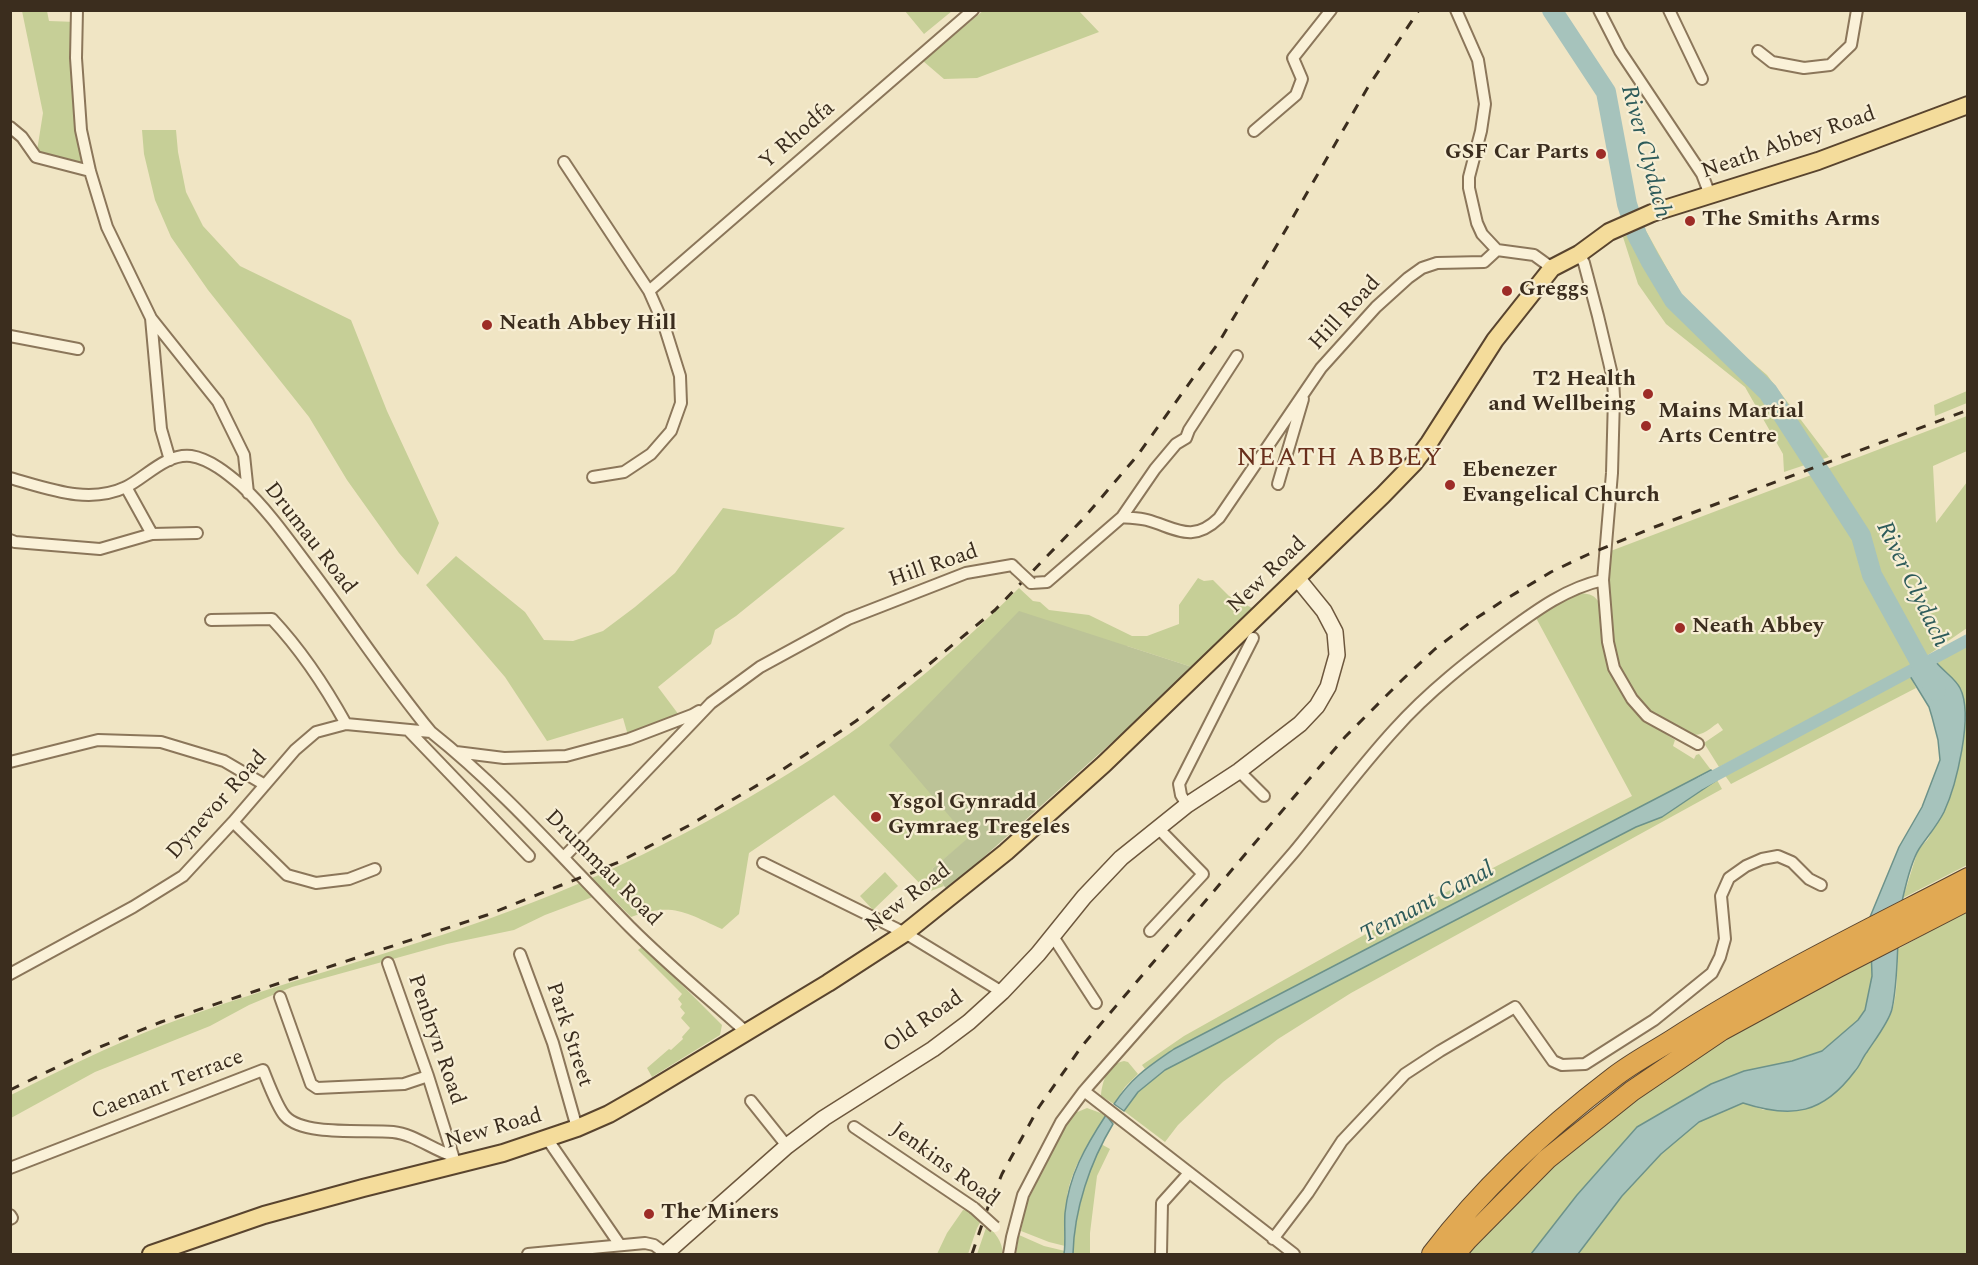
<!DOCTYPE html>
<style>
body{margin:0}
#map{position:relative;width:1978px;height:1265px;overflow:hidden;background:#f0e5c4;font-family:Spectral,serif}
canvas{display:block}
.frame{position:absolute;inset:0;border:12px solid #3b2d1e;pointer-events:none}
</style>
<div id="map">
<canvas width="1978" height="1265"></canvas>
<div class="frame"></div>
</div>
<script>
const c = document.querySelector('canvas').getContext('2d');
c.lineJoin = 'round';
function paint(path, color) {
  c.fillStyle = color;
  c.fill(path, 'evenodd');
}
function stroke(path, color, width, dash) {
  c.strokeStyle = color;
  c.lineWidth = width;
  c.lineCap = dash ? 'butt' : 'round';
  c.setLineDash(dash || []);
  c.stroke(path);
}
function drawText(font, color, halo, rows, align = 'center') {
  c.font = font + ' Spectral,serif';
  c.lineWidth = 4.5;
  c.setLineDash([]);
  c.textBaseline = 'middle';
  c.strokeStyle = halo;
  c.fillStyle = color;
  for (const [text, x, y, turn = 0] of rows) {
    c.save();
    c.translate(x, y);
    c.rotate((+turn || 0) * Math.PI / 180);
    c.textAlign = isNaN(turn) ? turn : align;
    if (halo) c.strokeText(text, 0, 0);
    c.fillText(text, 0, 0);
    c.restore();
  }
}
paint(new Path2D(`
 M984 10 1079 11 1099 32 977 78 944 79 923 61Z
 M22 11H47L49 21 77 22 90 171 36 157 43 113Z
 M905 11H952L924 34Z
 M142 130H176L178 152 186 192 203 226 240 266 351 320 387 411 439 523 418 575 399 553 347 480 309 417 208 290 171 237 155 200 144 154Z
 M1645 229 1689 308 1767 375 1829 457 1784 472 1783 454 1745 387 1666 324 1638 284 1623 237Z
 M1967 391V403L1935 416 1934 405Z
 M1967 416V451L1933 466 1936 523 1967 482V628L1909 668 1719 767 1704 743 1723 730 1718 723C1713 726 1708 731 1703 733 1689 739 1676 729 1665 723 1601 687 1611 614 1608 552Z
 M723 508 845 528 736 616 715 630 711 644 658 687 682 719 629 739 623 718 547 741 505 677 426 585 456 556 525 612 544 640 573 641 603 631 635 607 675 573Z
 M1198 578 1204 581 1213 580 1229 596 1256 610 1195 668 1127 646 968 839 932 869 944 886 928 892 834 795 749 853 739 914 722 929C685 912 672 902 631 917L606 892 545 915 514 930 447 944 292 987 249 1005 210 1026 95 1072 11 1118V1095C60 1070 110 1046 161 1026 276 983 395 954 510 911 630 867 744 806 849 734 865 723 880 710 895 698 938 664 980 627 1019 588L1033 601 1040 602 1049 610 1089 615 1132 636H1147L1179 624V605Z
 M1581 593C1590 594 1595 595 1600 604 1606 675 1613 700 1675 740L1673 746 1694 759 1696 755 1699 754 1711 770 1174 1049 1145 1069 1142 1065 1184 1036 1373 930 1632 796 1535 616 1574 594Z
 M1967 644V865L1903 898 1918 850 1928 839 1952 792 1966 718 1961 689 1936 662Z
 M1910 676 1916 688 1731 784 1724 774Z
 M1717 780 1722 789 1351 993 1278 1039 1223 1082 1178 1125 1165 1142 1124 1111 1138 1092 1165 1070 1636 827 1662 817Z
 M885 872 898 886 873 910 860 896Z
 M1967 911V1254H1578C1613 1207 1648 1159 1697 1124 1707 1116 1730 1110 1744 1103L1764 1110 1857 1070C1865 1050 1882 1034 1891 1014 1898 996 1897 967 1898 949Z
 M643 946 722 1025 720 1035 652 1077 647 1068 669 1049 671 1050 683 1039 682 1037 690 1028 681 1018 685 1013 680 1007 682 1004 678 999 682 994 638 950Z
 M1871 960 1872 976 1870 990 1865 1010 1858 1020 1822 1051 1792 1061 1744 1071 1711 1084 1637 1127 1577 1195 1531 1254H1468L1487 1228 1580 1143 1676 1067 1775 1009Z
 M1124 1061 1128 1062 1138 1074 1125 1087 1114 1104 1101 1096C1102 1081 1108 1064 1124 1061Z
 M1087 1108 1106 1115C1093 1135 1080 1155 1072 1177 1064 1198 1065 1224 1065 1246L1049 1242 1021 1231 1026 1204 1070 1118 1075 1113Z
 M1101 1144 1110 1149 1097 1176 1090 1233V1254H1073C1074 1217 1086 1178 1101 1144Z
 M963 1210 970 1211 981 1221 977 1228 968 1254H937L947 1233Z
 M987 1225C996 1234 1002 1241 1003 1254H977Z
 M1019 1235 1044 1246 1065 1251 1064 1254H1016Z`), '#c6cf97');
paint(new Path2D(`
 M1019 611 1195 668 947 890 932 869 968 838 889 745Z`), '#bcc397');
const water = new Path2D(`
 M1936 662C1943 671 1955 678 1960 688 1974 715 1956 786 1944 812 1937 826 1927 837 1919 849 1912 860 1906 884 1903 897 1895 934 1900 972 1892 1009 1889 1022 1874 1041 1867 1052 1862 1058 1860 1066 1855 1071 1823 1114 1792 1119 1743 1103L1699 1122 1661 1154 1622 1196 1578 1254H1531L1577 1195 1637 1127 1711 1084 1744 1071 1792 1061 1822 1051 1858 1020 1865 1010 1872 976 1870 917 1899 847 1922 807 1940 760 1938 740 1932 717 1929 707 1910 676Z
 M1711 770 1717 780 1662 817 1636 827 1165 1070 1138 1092 1124 1111 1114 1104C1132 1077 1148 1067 1174 1049Z
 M1106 1115 1113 1124C1090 1162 1074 1210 1073 1254H1064C1066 1241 1064 1227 1065 1213 1069 1175 1085 1147 1106 1115Z`);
paint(water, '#a6c3bc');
stroke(water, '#6c928a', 1.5);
stroke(new Path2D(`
 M1701 783 1968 640`), '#a6c3bc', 12);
stroke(new Path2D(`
 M1552 10 1606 92 1627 204 1637 235 1650 260 1674 300 1768 392 1861 536 1872 575 1936 691`), '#a6c3bc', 20);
const street = new Path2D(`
 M77 10 76 58 81 130 90 171 107 227 151 318 218 402 244 455 248 493
 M1456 10 1478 60 1485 104 1481 131 1469 177V188L1477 223 1482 234 1497 250 1534 255 1552 268
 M1599 10 1620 51 1702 174 1710 195
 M1669 10 1702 79
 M1758 51 1772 62 1804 68 1830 65 1851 45 1857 10
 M10 127 22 137 36 157 90 171
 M1254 131 1296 95 1302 79 1293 58 1331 10
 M564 162 649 291 664 325 680 376 681 403 671 431 651 454 624 472 593 477
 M1579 254 1584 263 1598 316 1613 379 1614 397 1612 473 1603 580 1608 642 1614 668 1632 699 1647 716 1698 744
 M649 291 973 10
 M151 318 161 429 170 460
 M10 336 78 349
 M10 478C47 488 88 505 126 487 145 478 166 453 191 456 210 459 228 474 242 486 267 509 288 539 309 567 350 621 387 679 431 732 504 790 565 861 630 927 667 964 707 997 746 1032
 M1278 484 1303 399
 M126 487 152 534
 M1122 517 1155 469 1176 444 1186 438 1189 430 1237 356
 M10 540 15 542 100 549 152 534 197 533
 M1031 583 1047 582 1122 517C1130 518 1139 518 1147 520 1176 528 1192 544 1219 518L1321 368 1376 307 1408 278 1422 268 1437 263 1484 262 1497 250
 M211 620 272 619C302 651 325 686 346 724
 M409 731 529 856
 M456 752 504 758 566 756 629 739 692 715 699 711
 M10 762 98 740 161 742 224 761 265 785
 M1239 771 1264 796
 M1187 805 1181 795 1179 784 1253 638
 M233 822 287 875 316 883 349 879 375 869
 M564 857 711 703 760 667 848 619 966 573 1012 565 1016 569
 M763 863 905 933 1002 992
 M1150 931 1203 874 1158 828
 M1052 935 1096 1003
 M520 954 553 1043 577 1128
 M388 963 428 1076 454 1159
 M10 974 133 907 183 876 233 822 295 750 316 732 346 724 431 732
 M280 997 311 1084 317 1088 404 1084 428 1076
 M1084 1091 1294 1254
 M751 1101 787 1146
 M854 1127 974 1208
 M548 1140 620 1245
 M10 1168 263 1070C268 1082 277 1107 285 1116 304 1137 367 1129 393 1132 414 1134 433 1150 453 1156
 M10 1215 12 1218 10 1219
 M1273 1239 1308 1193 1342 1141 1405 1074 1440 1051 1515 1007 1553 1061 1562 1065 1585 1064 1654 1020 1712 973 1720 957 1725 939 1721 896 1729 878 1746 866 1762 859 1778 856 1792 862 1809 879 1821 885
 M528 1254 645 1243 654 1245 666 1254
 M1009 1254 1012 1237 1023 1195 1061 1122 1084 1091C1154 1011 1225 932 1294 852 1328 811 1359 768 1395 729 1428 692 1469 660 1508 631 1538 609 1567 588 1603 580
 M1161 1254 1162 1203 1189 1173`);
const secondary = new Path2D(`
 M665 1254 787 1146 824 1118 933 1049 969 1022 1002 992 1038 954 1084 897 1121 858 1187 805 1239 771 1300 724 1317 706 1328 687 1337 655 1335 632 1324 611 1298 579`);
const primary = new Path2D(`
 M151 1254 264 1215 363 1188 503 1153 577 1128 609 1114 644 1094 828 983 905 933 1006 852 1104 764 1383 495 1414 463 1429 443 1495 340 1552 268 1579 254 1609 232 1652 213 1818 161 1968 105`);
const highway = new Path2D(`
 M1432 1254C1483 1187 1547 1128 1614 1077 1632 1063 1653 1052 1672 1040 1766 979 1868 930 1968 878
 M1455 1254 1467 1240 1547 1159 1632 1091 1722 1030 1838 967 1968 900`);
stroke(street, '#8b765a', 14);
stroke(secondary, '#6d573d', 18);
stroke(primary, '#59442e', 20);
stroke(highway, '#59442e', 22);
stroke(street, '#faf1d8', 10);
stroke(secondary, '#faf1d8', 15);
stroke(primary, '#f4dc9b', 16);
stroke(highway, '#e1a953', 20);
stroke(new Path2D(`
 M10 1090 90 1051 161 1022 487 915 619 862 688 826 773 776 856 721 927 666 995 610 1083 519 1137 456 1219 342 1270 257 1368 87 1419 10
 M972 1254 988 1207 1002 1174 1039 1107 1082 1046 1345 737 1401 681 1435 649 1472 621 1501 602 1551 572 1589 554 1652 528 1968 410`), '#3b2d1e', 3, [10, 10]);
const streetBridge = new Path2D(`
 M1016 569 1031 583
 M974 1208 995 1227`);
stroke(streetBridge, '#8b765a', 14, []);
stroke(streetBridge, '#faf1d8', 10);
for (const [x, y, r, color] of [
 [1601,154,6,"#9d2c27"],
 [1690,221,6,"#9d2c27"],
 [1507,291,6,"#9d2c27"],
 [487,325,6,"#9d2c27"],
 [1648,394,6,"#9d2c27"],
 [1646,426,6,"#9d2c27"],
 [1450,485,6,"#9d2c27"],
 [1680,628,6,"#9d2c27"],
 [876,817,6,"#9d2c27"],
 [649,1214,6,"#9d2c27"]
]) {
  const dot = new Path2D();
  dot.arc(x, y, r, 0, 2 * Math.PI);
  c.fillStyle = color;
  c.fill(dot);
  stroke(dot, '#f7eed4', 2);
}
drawText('22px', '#3b2d1e', '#f7eed4', [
 ["Y Rhodfa",798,136,-41],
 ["Neath Abbey Road",1789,144,-19],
 ["Hill Road",1346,314,-47],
 ["Drumau Road",309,539,52],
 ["Hill Road",934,567,-19],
 ["New Road",1268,576,-44],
 ["Dynevor Road",218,806,-48],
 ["Drummau Road",602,869,45],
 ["New Road",909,899,-37],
 ["Old Road",924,1023,-35],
 ["Park Street",568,1035,72],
 ["Penbryn Road",435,1040,71],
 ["Caenant Terrace",168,1086,-21],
 ["New Road",494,1130,-16],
 ["Jenkins Road",944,1166,36]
]);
drawText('bold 22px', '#3b2d1e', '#f7eed4', [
 ["GSF Car Parts",1589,154,"right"],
 ["The Smiths Arms",1702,221],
 ["Greggs",1519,291],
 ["Neath Abbey Hill",499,325],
 ["T2 Health",1636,381,"right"],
 ["and Wellbeing",1636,406,"right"],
 ["Mains Martial",1658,413],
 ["Arts Centre",1658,438],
 ["Ebenezer",1462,472],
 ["Evangelical Church",1462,497],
 ["Neath Abbey",1692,628],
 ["Ysgol Gynradd",888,804],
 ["Gymraeg Tregeles",888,829],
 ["The Miners",661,1214]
], 'left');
drawText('italic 24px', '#2d5b5a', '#f7eed4', [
 ["River Clydach",1644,152,75],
 ["River Clydach",1911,585,64],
 ["Tennant Canal",1428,904,-28]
]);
c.letterSpacing = '1.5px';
drawText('26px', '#692f1c', '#f7eed4', [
 ["NEATH ABBEY",1340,460]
]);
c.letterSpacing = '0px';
</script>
